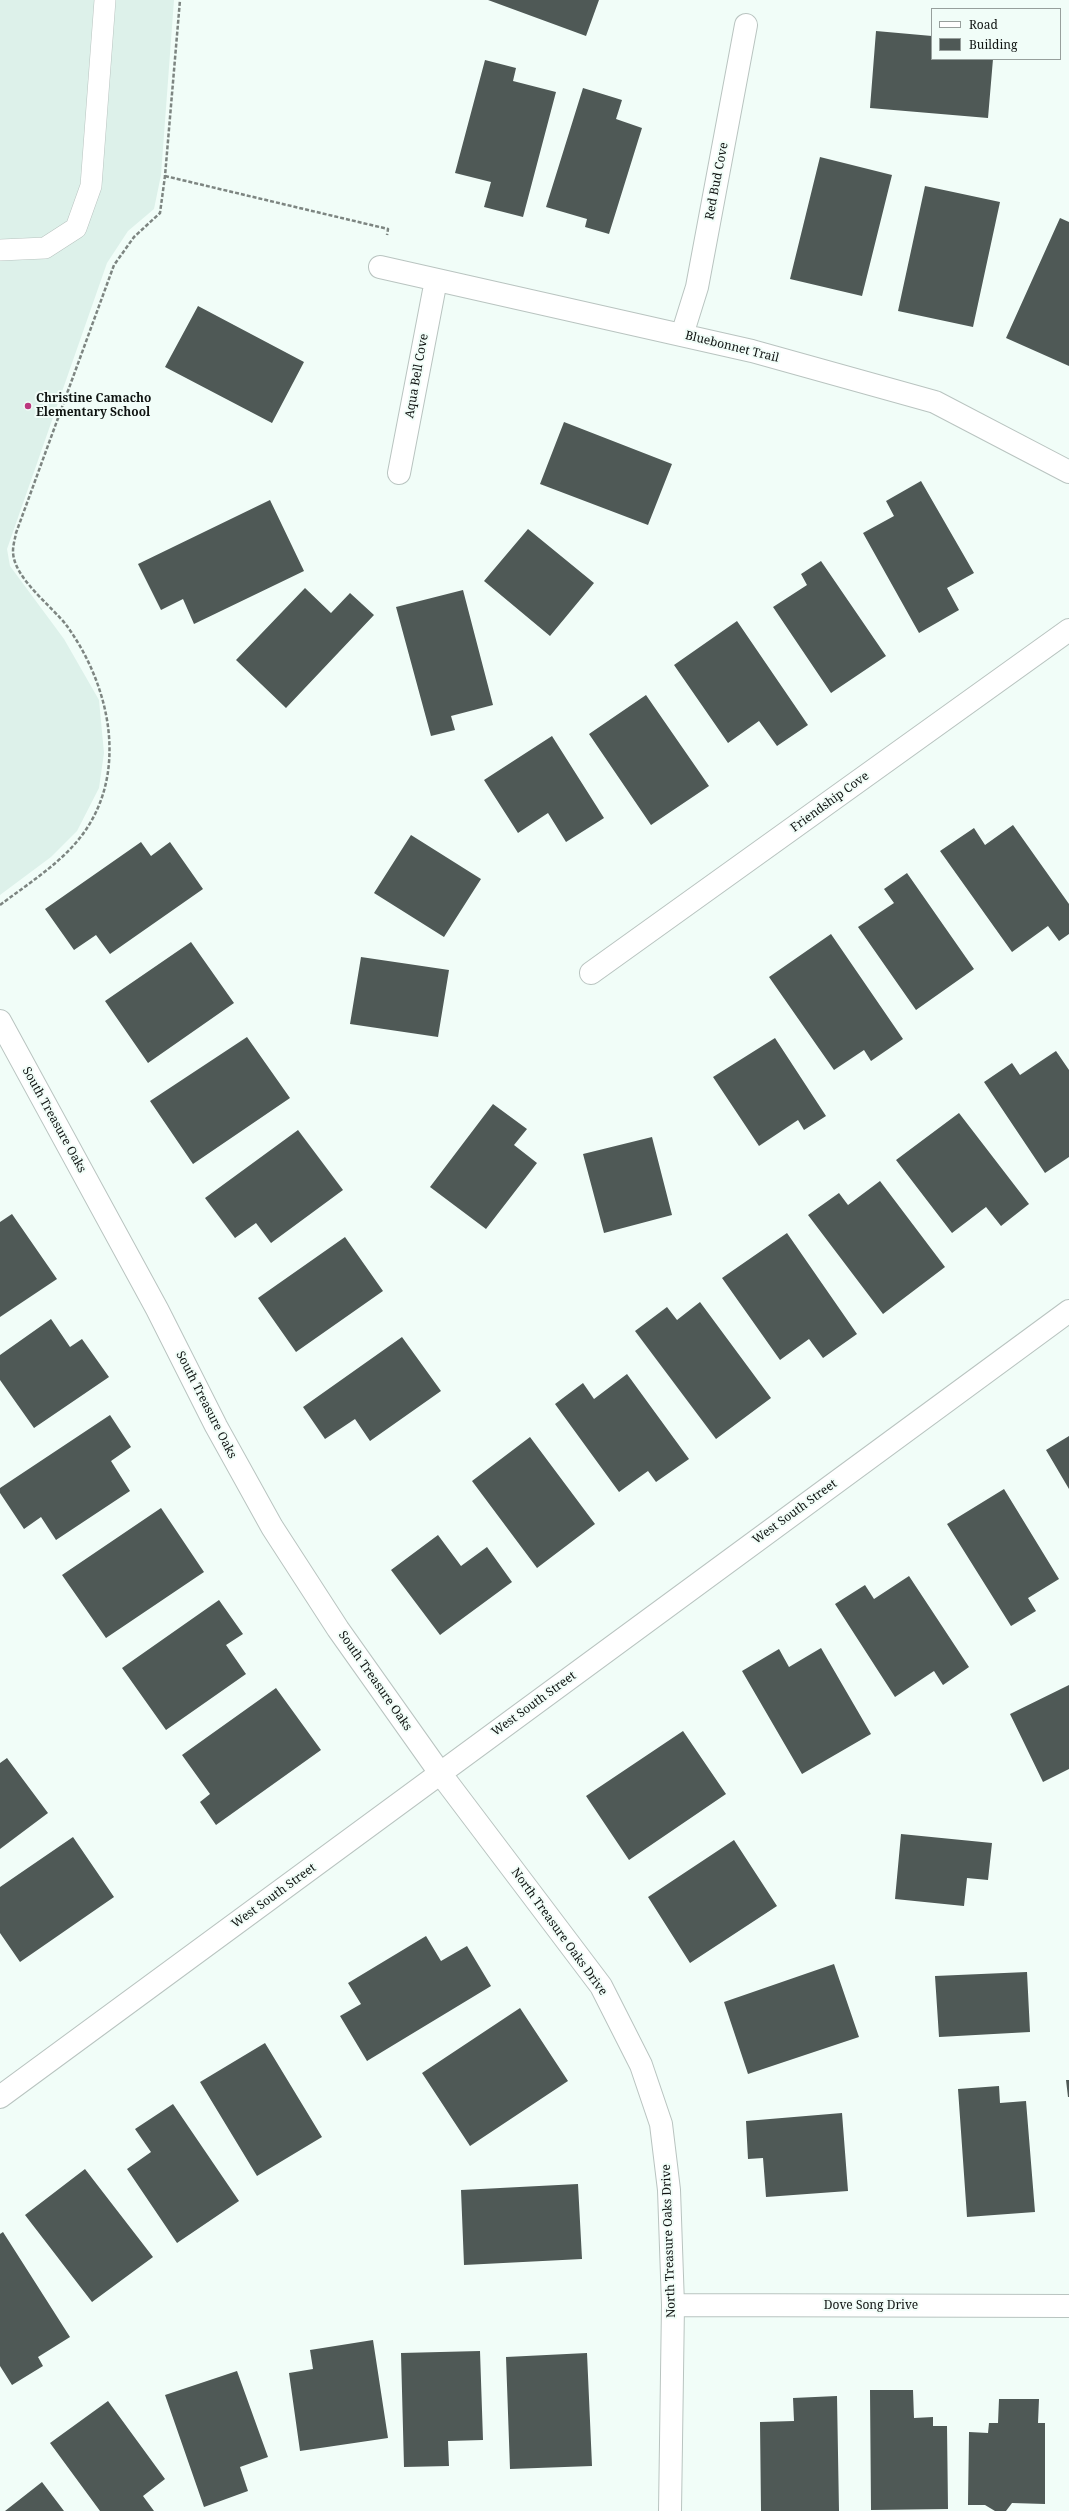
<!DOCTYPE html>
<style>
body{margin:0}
#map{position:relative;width:1069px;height:2511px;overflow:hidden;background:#f1fdf8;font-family:"Noto Serif",serif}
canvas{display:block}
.legend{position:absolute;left:931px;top:8px;width:130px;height:52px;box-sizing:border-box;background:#f1fdf8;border:1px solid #979f9c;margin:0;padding:5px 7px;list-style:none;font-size:12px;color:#0f1311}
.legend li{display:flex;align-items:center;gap:8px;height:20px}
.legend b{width:20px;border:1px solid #979f9c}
</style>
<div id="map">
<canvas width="1069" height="2511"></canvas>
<ul class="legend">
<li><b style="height:5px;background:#fff"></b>Road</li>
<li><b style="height:11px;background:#4f5956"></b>Building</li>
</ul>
</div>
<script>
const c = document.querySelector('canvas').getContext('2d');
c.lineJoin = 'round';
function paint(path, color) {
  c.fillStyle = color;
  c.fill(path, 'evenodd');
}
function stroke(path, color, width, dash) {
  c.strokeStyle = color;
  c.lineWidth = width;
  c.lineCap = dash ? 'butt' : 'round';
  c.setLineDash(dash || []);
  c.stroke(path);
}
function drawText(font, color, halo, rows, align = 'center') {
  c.font = font + ' "Noto Serif",serif';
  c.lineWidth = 4;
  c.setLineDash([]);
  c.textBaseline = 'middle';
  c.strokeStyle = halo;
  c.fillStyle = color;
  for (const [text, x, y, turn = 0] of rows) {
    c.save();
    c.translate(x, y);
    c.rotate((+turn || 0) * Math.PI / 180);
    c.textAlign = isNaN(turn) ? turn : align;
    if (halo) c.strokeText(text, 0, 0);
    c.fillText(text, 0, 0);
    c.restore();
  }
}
paint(new Path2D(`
 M0 0H174L161 175 154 209 128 231 107 263 7 549 10 566 64 639 99 700 104 753 99 788 77 831 51 857 0 895Z`), '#ddf1ea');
paint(new Path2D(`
 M488 0H599L586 36Z
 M876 31 932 36V59H993L988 118 870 108Z
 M485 60 516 68 513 81 556 92 523 217 484 207 491 182 455 173Z
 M583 88 622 100 616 119 642 128 609 234 585 227 587 219 546 207Z
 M820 157 892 175 862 296 790 279Z
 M925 186 1000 202 973 327 898 311Z
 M1060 218 1069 222V366L1006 338Z
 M198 306 304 362 272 423 165 367Z
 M564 422 672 464 648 525 540 484Z
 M921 481 974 573 947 588 959 610 919 633 863 533 894 516 886 501Z
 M270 500 304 571 194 624 183 599 161 610 138 564Z
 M528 529 594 583 550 636 484 581Z
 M821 561 886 656 831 693 773 607 807 585 801 574Z
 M305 588 331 613 350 593 374 615 286 708 236 660Z
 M463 590 493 705 451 716 455 730 431 736 396 607Z
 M737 621 808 725 777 746 759 721 728 743 674 665Z
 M646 695 709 786 651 825 589 734Z
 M552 736 604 818 566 842 548 813 518 833 484 780Z
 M1013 825 1069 904V934L1059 941 1048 926 1012 952 940 851 974 828 985 845Z
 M411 835 481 879 444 937 374 893Z
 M141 842 151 856 170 842 203 889 110 954 96 935 74 950 45 909Z
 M907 873 974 969 916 1010 858 927 894 903 884 889Z
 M831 934 903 1039 871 1061 864 1050 834 1070 769 977Z
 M191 942 234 1003 148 1063 105 1001Z
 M361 957 449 970 438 1037 350 1024Z
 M247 1037 290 1098 193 1164 150 1101Z
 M775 1038 826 1116 804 1130 798 1120 759 1146 713 1077Z
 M1056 1051 1069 1070V1157L1045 1173 984 1082 1012 1063 1020 1075Z
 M493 1104 527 1129 514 1145 537 1163 486 1229 430 1187Z
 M959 1113 1029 1204 1001 1226 986 1207 952 1233 896 1160Z
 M298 1130 343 1190 271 1243 256 1223 235 1238 205 1198Z
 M652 1137 672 1215 604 1233 583 1154Z
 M880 1181 945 1267 883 1314 808 1215 839 1193 848 1205Z
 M12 1214 57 1279 0 1317V1222Z
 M787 1233 857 1334 823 1358 809 1339 780 1360 722 1278Z
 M345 1237 383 1291 296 1352 258 1298Z
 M700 1302 771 1398 716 1439 635 1331 667 1307 677 1320Z
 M51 1319 70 1347 82 1339 109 1377 34 1428 0 1380V1355Z
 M402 1337 441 1391 370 1441 355 1419 325 1439 303 1407Z
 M627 1374 689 1459 656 1482 648 1471 619 1492 555 1404 583 1383 594 1399Z
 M110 1415 131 1447 111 1461 130 1491 56 1540 41 1517 24 1529 0 1493V1488Z
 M1069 1436V1489L1046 1450Z
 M530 1437 595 1524 537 1568 472 1481Z
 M1004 1489 1059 1579 1028 1598 1036 1611 1011 1626 947 1524Z
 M161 1508 204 1572 106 1638 62 1575Z
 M438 1535 461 1566 487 1547 512 1582 440 1635 391 1570Z
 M909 1576 969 1667 943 1685 934 1671 895 1697 835 1604 865 1585 874 1599Z
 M219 1600 243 1634 226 1645 246 1674 166 1730 122 1668Z
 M821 1648 871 1734 802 1774 742 1671 779 1649 789 1667Z
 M1069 1685V1769L1043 1782 1010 1714Z
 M276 1688 321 1750 216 1825 200 1802 210 1794 182 1755Z
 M683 1731 726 1794 629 1860 586 1796Z
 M7 1758 48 1813 0 1849V1763Z
 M901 1834 992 1843 988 1880 967 1878 964 1906 895 1899Z
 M73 1837 114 1897 20 1962 0 1933V1887Z
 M734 1840 777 1906 690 1963 648 1897Z
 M426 1936 441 1961 467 1946 491 1986 367 2061 340 2016 361 2004 348 1983Z
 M834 1964 859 2037 748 2074 724 2002Z
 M1027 1972 1030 2032 939 2037 935 1976Z
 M520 2008 568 2081 470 2146 422 2073Z
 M265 2043 322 2137 257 2176 200 2082Z
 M1066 2080H1069V2097H1068Z
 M999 2086 1000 2103 1026 2101 1035 2212 967 2217 958 2089Z
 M173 2104 239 2201 177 2243 127 2169 151 2152 135 2129Z
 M842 2113 848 2191 766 2197 763 2158 748 2159 746 2121Z
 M85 2169 153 2257 92 2302 25 2215Z
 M578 2184 582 2259 464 2265 461 2190Z
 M3 2232 70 2337 38 2357 43 2366 12 2385 0 2366V2234Z
 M373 2340 388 2438 300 2451 289 2373 313 2369 310 2350Z
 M480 2351 483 2440 448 2441 449 2466 404 2467 401 2353Z
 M587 2353 592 2466 510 2469 506 2357Z
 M237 2371 268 2457 240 2467 248 2491 204 2507 165 2395Z
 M870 2390H913L914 2418 933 2417V2426H947L948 2509 871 2510Z
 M837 2396 839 2511H761L760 2422 794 2421 793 2398Z
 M999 2399H1039L1038 2423H1045V2504L1012 2503 1006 2511H995L985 2505H968L969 2432 988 2433 989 2423H998Z
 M108 2401 165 2479 143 2496 154 2511H100L50 2443Z
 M42 2482 64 2511H5Z`), '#4f5956');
const lane = new Path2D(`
 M0 250 45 248 76 228 91 186 105 0`);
const street = new Path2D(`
 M380 267 752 351 935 402 1069 472
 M682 335 697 287 746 25
 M399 473 436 280
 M591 973 1069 630
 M0 1021 157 1309 216 1426 272 1527 338 1629 440 1773 601 1986 641 2065 661 2124 669 2190 673 2305 670 2511
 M0 2097 1069 1311
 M673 2305 1069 2306`);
stroke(lane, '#b9c4c0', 22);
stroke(street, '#b9c4c0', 24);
stroke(new Path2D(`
 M165 176 388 229 387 235
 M0 905C25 886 52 869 73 846 131 783 113 690 67 626 52 606 13 578 13 551 13 545 15 539 16 533L114 265 134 237 160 213 165 176 180 0`), '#7d8581', 2.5, [4, 2]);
stroke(lane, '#fff', 21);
stroke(street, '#fff', 22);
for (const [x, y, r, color] of [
 [28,406,4,"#bb387e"]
]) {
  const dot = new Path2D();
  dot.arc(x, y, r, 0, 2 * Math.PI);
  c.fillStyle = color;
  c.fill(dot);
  stroke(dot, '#f1fdf8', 1.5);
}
drawText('12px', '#0f1311', '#f1fdf8', [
 ["Red Bud Cove",717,181,-79],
 ["Bluebonnet Trail",732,347,14],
 ["Aqua Bell Cove",417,376,-80],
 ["Friendship Cove",830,802,-36],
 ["South Treasure Oaks",54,1120,61],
 ["South Treasure Oaks",206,1405,63],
 ["West South Street",795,1512,-36],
 ["South Treasure Oaks",375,1681,55],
 ["West South Street",534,1704,-36],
 ["West South Street",274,1896,-36],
 ["North Treasure Oaks Drive",559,1932,54],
 ["North Treasure Oaks Drive",669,2241,-92],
 ["Dove Song Drive",871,2306]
]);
drawText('bold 12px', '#0f1311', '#f1fdf8', [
 ["Christine Camacho",36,399],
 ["Elementary School",36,413]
], 'left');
</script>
